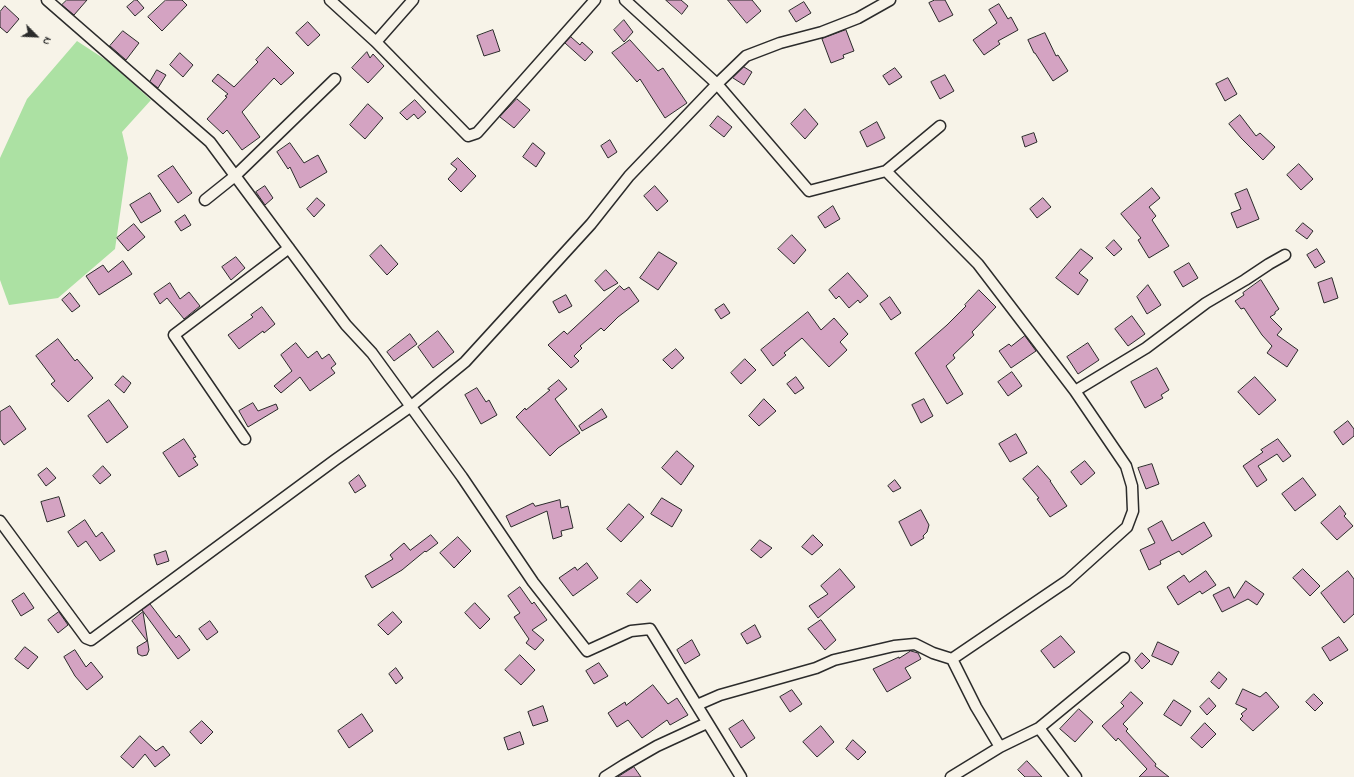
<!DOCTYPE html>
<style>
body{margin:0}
#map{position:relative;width:1354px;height:777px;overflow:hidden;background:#f7f3e8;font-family:"Indie Flower",sans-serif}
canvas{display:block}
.north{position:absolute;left:16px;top:16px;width:40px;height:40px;-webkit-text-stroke:3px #f7f3e8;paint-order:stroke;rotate:114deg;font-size:11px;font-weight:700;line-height:16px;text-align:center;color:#2b2b2b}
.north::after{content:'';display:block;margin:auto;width:14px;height:18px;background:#2b2b2b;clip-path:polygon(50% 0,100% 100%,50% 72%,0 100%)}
</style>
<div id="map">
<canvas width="1354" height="777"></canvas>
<div class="north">N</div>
</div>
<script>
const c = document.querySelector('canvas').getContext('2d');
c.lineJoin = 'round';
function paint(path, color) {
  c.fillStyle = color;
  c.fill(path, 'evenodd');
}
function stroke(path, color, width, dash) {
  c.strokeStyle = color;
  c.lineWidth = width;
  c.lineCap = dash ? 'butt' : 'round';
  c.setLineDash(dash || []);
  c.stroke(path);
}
paint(new Path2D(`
 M77 41 109 62 151 100 122 132 128 158 115 249 58 298 9 305 0 280V158L27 99Z`), '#ace1a3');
const building = new Path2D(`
 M67 0H87L74 15 62 5Z
 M135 0H137L144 8 135 16 127 7Z
 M166 0H182L187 5 162 31 148 17Z
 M666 0H681L688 6 682 14Z
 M728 0H752L761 11 747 23Z
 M935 0H945L953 15 939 22 929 3Z
 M804 2 811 13 796 22 789 11Z
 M999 4 1008 19 1011 17 1018 30 998 41 1000 44 984 55 973 40 997 23 989 10Z
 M5 6 19 19 7 33 0 27V12Z
 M624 20 633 32 624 42 614 30Z
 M308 22 320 35 308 46 296 33Z
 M493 30 500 51 484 56 477 36Z
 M846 30 854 51 843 55 844 58 831 63 822 39Z
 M123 31 139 43 126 60 110 46Z
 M1045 33 1056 56 1058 55 1068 71 1053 81 1035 53H1034L1028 40Z
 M571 37 580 45 582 42 593 52 585 61 565 43Z
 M630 40 658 71 663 68 687 103 665 118 640 79 637 82 612 53Z
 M268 47 294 73 281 85 274 78 242 112 260 137 242 150 227 130 223 134 207 119 227 97 225 96 228 94 212 81 218 74 234 87 258 62 256 60Z
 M367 52 370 58 373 54 384 66 368 83 352 68Z
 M180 53 193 65 183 77 170 65Z
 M744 67 752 72 744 85 733 78Z
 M895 68 902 77 889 85 883 76Z
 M157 70 166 75 158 88 150 82Z
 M945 75 954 91 940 99 931 82Z
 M1228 78 1237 94 1225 101 1216 84Z
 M517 99 530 110 514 128 500 117Z
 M415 100 426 112 418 119 414 114 407 120 400 113Z
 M368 104 383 118 365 139 350 125Z
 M805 109 818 124 805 139 791 124Z
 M1240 115 1256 136 1260 133 1275 147 1263 160 1241 138 1229 124Z
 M718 116 732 127 724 137 710 126Z
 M877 122 885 138 867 147 860 132Z
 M1034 133 1037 142 1025 147 1022 137Z
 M610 140 617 152 608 158 601 146Z
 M290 143 304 163 318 155 327 172 300 188 290 167 288 169 277 152Z
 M533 143 545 153 536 167 523 157Z
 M458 158 476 176 461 192 448 179 457 169 451 164Z
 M1299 164 1313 179 1301 190 1287 175Z
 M173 166 192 193 178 203 158 176Z
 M265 186 273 198 265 205 256 192Z
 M655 186 668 201 657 211 644 196Z
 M1152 188 1160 198 1149 207 1156 216 1152 220 1169 246 1149 258 1138 240 1141 238 1121 214Z
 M1247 189 1259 219 1237 228 1231 213 1241 209 1235 194Z
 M150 193 161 211 141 223 130 205Z
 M317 198 325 205 314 217 307 209Z
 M1043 198 1051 207 1037 218 1030 209Z
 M833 206 840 219 825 228 818 217Z
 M185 215 191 225 181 231 175 222Z
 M1303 223 1313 231 1307 239 1296 231Z
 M134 224 145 237 128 251 117 238Z
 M792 235 806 250 794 264 778 249Z
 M1114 240 1122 249 1114 256 1106 248Z
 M381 245 398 264 387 275 370 256Z
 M1081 249 1093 258 1079 273 1088 280 1078 295 1056 278Z
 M1317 249 1325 262 1315 268 1307 255Z
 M659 252 677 263 658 290 640 278Z
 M236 257 245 268 231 280 222 267Z
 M123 261 132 274 99 295 86 276 103 265 108 272Z
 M1189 263 1198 278 1183 287 1174 272Z
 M606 270 618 283 604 291 595 281Z
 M848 273 868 296 860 303 858 300 849 308 839 296 836 299 829 290Z
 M1332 278 1338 298 1324 303 1318 283Z
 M1261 280 1279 309 1275 312V314L1270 317 1282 329 1277 335 1298 350 1287 367 1267 353 1272 346 1262 335 1244 308 1241 309 1235 301 1244 295 1243 293Z
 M170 283 180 299 189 292 200 306 184 319 167 298 160 304 154 294Z
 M1148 285 1161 305 1147 314 1137 297Z
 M620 286 624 290 629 287 639 301 618 317 604 331 601 328 580 346 582 348 574 356 579 361 571 368 548 345 564 331 567 334Z
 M979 290 996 307 972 332 974 335 953 355 955 358 946 366 963 394 947 404 915 353 947 325 966 306 965 305Z
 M70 293 80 306 72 312 62 300Z
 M566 295 572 306 559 313 553 302Z
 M890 297 901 313 891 320 880 304Z
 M724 304 730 313 721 319 715 310Z
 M262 307 275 324 264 333 263 331 239 349 228 335 253 317 251 315Z
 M808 312 821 330 834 318 848 334 840 342 847 350 829 367 802 338 784 353 786 355 773 366 761 350Z
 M1132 316 1145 334 1128 346 1115 329Z
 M438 331 454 352 433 368 418 347Z
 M410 334 417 344 394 361 387 352Z
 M1025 336 1036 351 1011 368 999 351 1009 344 1011 346Z
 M58 339 75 361 77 359 93 378 68 402 51 384 55 381 36 356Z
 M296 343 308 358 317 351 322 359 329 354 336 364 331 368 335 373 310 391 300 377 281 393 274 386 292 371 281 355Z
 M1088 343 1099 360 1078 374 1067 357Z
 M676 349 684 358 672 369 663 360Z
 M745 359 756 370 741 384 731 373Z
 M1157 368 1169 390 1161 395 1163 398 1145 408 1131 382Z
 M1012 372 1022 386 1008 396 998 382Z
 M123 376 131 383 124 393 115 385Z
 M796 377 804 388 795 394 787 384Z
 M1255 377 1276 400 1259 415 1238 392Z
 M559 380 567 389 555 399 580 433 558 448 550 456 516 417 525 408 526 410 550 390 548 389Z
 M477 388 486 402 489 400 497 415 481 424 465 395Z
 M764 399 776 411 759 426 749 416Z
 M924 399 933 416 921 423 912 405Z
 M109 400 128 427 107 443 88 416Z
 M253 403 258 411 276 404 278 409 248 427 239 411Z
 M10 406 26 429 4 445 0 439V412Z
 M602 409 607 417 582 431 579 426Z
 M1348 421 1354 429V436L1343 445 1334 432Z
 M1016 434 1027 453 1010 462 999 444Z
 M184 439 196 457 193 458 198 465 179 477 163 453Z
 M1278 439 1291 456 1283 462 1277 454 1258 466 1267 480 1257 487 1243 466 1263 452 1261 450Z
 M677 451 694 466 681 485 662 468Z
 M1085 461 1095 473 1081 485 1071 472Z
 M1152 464 1159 484 1146 489 1138 468Z
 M103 466 111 475 100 484 93 476Z
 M1038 466 1051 481H1050L1067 506 1050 517 1037 499 1039 498 1023 479Z
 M47 468 56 478 46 486 38 475Z
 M359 475 366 486 355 493 349 483Z
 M1303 478 1316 495 1295 511 1282 494Z
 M895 480 901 488 893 492 888 486Z
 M59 497 65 516 47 522 41 502Z
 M662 498 682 510 672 527 651 514Z
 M560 500 561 508 568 506 573 528 561 531 562 536 553 539 547 511 511 527 506 516 533 503 535 506Z
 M629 504 644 517 621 542 607 529Z
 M1340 506 1346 514 1344 516 1353 526 1337 540 1321 523Z
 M921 510 929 525 927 532 923 536 924 538 911 546 899 522Z
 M85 520 96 537 102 532 115 551 100 561 86 541 78 547 68 532Z
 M1162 521 1172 541 1204 522 1212 536 1182 555 1179 551 1160 561 1161 564 1149 570 1140 550 1155 543 1148 529Z
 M431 535 438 543 426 552 425 551 402 570 372 588 365 576 393 559 390 555 404 543 410 550Z
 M813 535 823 545 812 555 802 547Z
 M458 537 471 551 454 568 440 553Z
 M760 540 772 548 761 558 751 550Z
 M166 551 169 561 157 565 154 555Z
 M587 563 598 578 573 596 559 578 575 567 577 570Z
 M840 569 855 587 818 618 809 606 828 594 821 586Z
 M1303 569 1320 586 1310 596 1293 578Z
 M1206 571 1216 585 1202 594 1200 591 1178 605 1167 587 1184 575 1189 582Z
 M1348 571 1354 579V614L1344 623 1321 593Z
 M641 580 651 590 637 603 627 594Z
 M1246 581 1264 594 1257 605 1248 599 1222 612 1213 595 1229 587 1234 598Z
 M520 587 532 604 534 602 547 620 532 630 544 640 535 650 526 643 529 639 514 617 520 613 508 596Z
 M24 593 34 608 21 616 12 601Z
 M475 603 490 619 480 629 465 613Z
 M150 604 176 638 179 635 190 650 178 659 142 610Z
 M59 612 68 625 58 633 48 620Z
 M143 612 149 650 147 655 142 656 138 654 137 647 147 641 132 621Z
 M393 612 402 622 388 635 378 625Z
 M821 620 836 640 825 650 808 629Z
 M210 621 218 632 207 640 199 629Z
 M755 625 761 637 747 644 741 634Z
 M1061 636 1075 652 1054 668 1041 651Z
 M1339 637 1348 650 1330 661 1322 648Z
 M692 640 700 655 685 664 677 650Z
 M1158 642 1179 652 1172 665 1152 656Z
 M25 647 38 657 28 669 15 659Z
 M75 650 86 667 91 662 103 677 87 690 75 676 64 657Z
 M911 651 918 653 921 659 905 668 911 678 887 692 873 669 899 657V658Z
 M1142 653 1150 661 1142 669 1135 661Z
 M520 655 535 670 521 685 505 670Z
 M599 663 608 676 594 684 586 671Z
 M396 668 403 678 396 684 389 674Z
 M1219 672 1227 679 1219 689 1211 682Z
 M653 685 668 704 677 698 688 715 670 725 667 720 642 738 628 720 617 727 608 713 625 702 626 705Z
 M1243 689 1260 697 1266 692 1279 707 1253 731 1240 719 1243 716 1241 714 1247 709 1236 704Z
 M792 690 802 704 790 712 780 697Z
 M1131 692 1143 703 1123 724 1128 729 1126 731 1156 764 1155 766 1169 777H1139L1147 769 1118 738 1116 741 1102 726 1124 706 1121 703Z
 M1314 694 1323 703 1315 711 1306 702Z
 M1209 698 1216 706 1207 715 1200 707Z
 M1174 700 1191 711 1181 726 1164 715Z
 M543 706 548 721 533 726 528 712Z
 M1079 709 1093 722 1075 742 1060 729Z
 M362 714 373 731 349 748 338 731Z
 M743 720 755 738 741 748 729 729Z
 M202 721 213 732 201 744 190 732Z
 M1205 723 1216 734 1202 748 1191 738Z
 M821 726 834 742 817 757 803 742Z
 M520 732 524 744 508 750 504 738Z
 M140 736 156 751 163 746 170 755 155 767 145 754 133 768 121 757Z
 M853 740 866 752 858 760 846 749Z
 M1027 761 1042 777H1025L1018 770Z
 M634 767 641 777H618Z`);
paint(building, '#d4a3c2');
stroke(building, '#2b2b2b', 1);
const street = new Path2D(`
 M47 0 210 142 346 325 372 353 462 477 533 582 587 651 631 631 650 629 741 777
 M330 0 376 42 468 136 477 133 595 0
 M625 0 717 84 809 191 886 171 940 126
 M376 42 413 0
 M205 200 235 176 335 79
 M1075 391 1146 348 1206 303 1245 280 1269 264 1285 255
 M245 439 174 335 289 248
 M0 521 86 638 91 640 335 460 410 407 465 362 591 224 629 176 717 84 746 56 780 43 822 32 858 18 890 0
 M952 659 976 707 1000 747 1039 728 1076 777
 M697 705 720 695 816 668 834 660 894 646 915 644 933 653 952 659 1067 581 1127 527 1133 511 1132 486 1126 466 1075 391 978 264 886 171
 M1039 728 1124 658
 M605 777 624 765 657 746 707 723
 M951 777 1000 747`);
stroke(street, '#2b2b2b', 13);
stroke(street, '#f7f3e8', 10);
</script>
